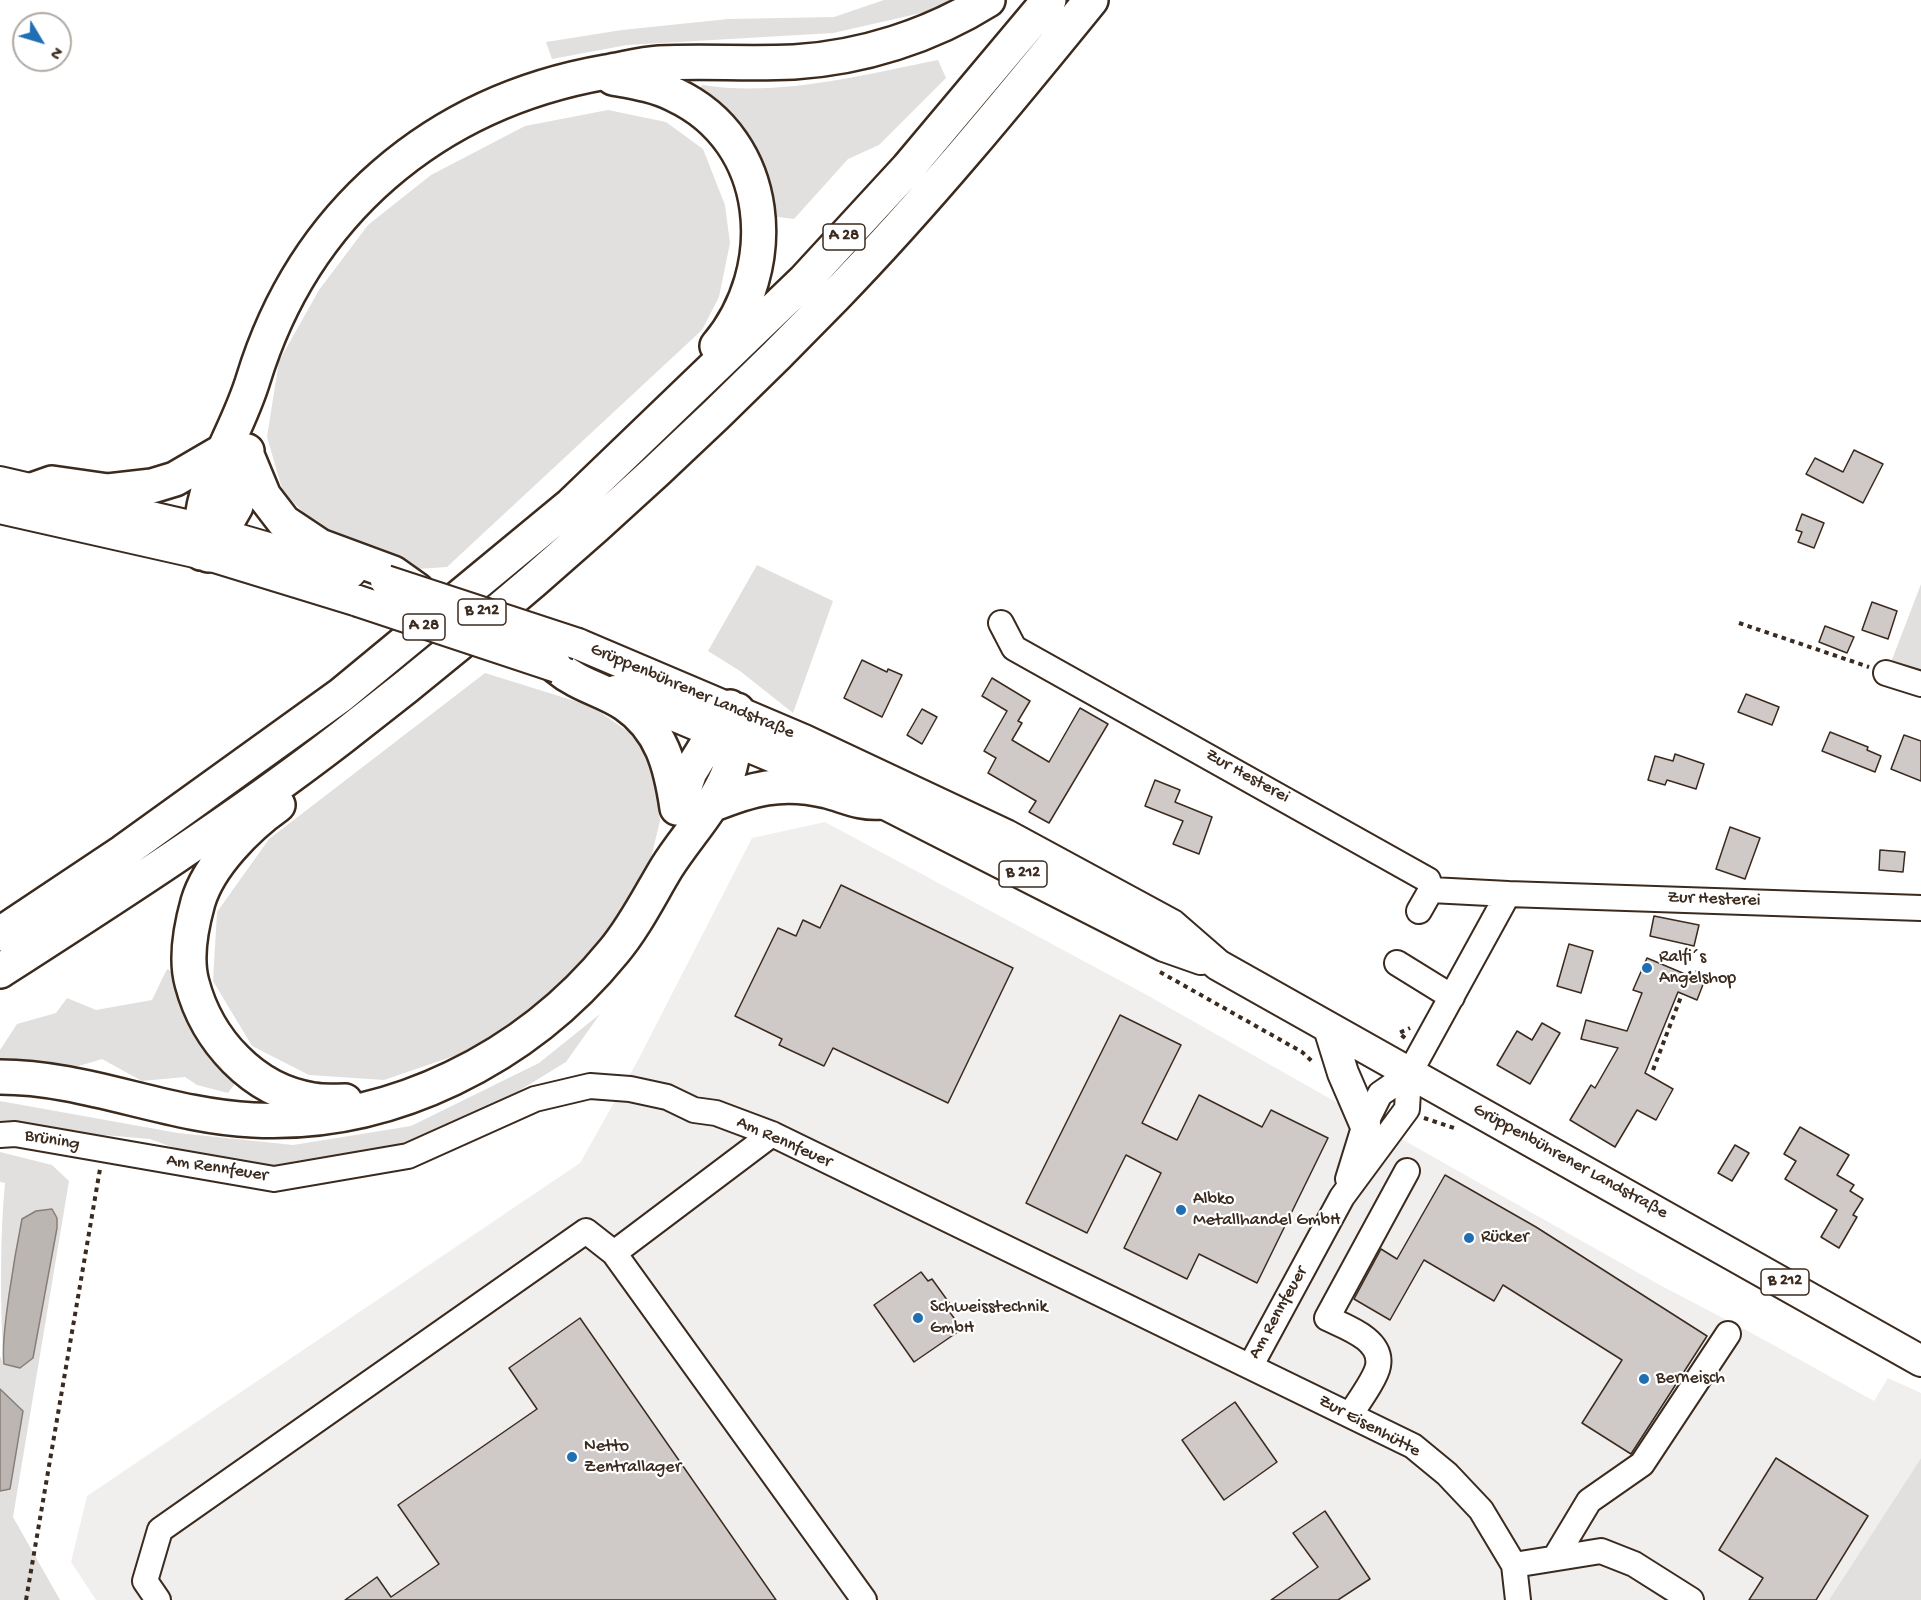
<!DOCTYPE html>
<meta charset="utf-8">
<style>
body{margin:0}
#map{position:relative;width:1921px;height:1600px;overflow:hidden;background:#fff;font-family:"Gochi Hand",sans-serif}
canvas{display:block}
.north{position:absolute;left:12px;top:12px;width:60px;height:60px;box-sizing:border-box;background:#fff;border:2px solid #b1aaa5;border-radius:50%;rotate:128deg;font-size:16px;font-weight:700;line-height:24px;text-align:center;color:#3b2a1e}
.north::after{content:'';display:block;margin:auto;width:21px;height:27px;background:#1f6fb2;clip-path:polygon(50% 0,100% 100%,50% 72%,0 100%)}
</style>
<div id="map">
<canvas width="1921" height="1600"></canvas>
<div class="north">N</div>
</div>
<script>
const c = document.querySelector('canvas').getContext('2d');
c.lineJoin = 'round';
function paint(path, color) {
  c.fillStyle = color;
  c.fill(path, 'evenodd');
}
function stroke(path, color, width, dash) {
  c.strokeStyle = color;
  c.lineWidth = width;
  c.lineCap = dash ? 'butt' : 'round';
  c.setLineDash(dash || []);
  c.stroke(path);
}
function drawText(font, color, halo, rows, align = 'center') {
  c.font = font + ' "Gochi Hand",sans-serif';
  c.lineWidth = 4.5;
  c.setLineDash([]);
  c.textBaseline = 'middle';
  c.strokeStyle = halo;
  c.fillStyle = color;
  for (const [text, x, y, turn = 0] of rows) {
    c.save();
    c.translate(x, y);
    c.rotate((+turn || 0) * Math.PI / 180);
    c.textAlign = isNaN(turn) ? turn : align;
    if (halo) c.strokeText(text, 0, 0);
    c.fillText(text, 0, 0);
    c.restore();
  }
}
paint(new Path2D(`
 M825 822 1145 994 1658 1284 1759 1337 1874 1401 1888 1378 1921 1393V1458L1829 1600H96L71 1562 87 1496 580 1163 638 1060 752 838Z`), '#f1efee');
paint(new Path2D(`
 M884 0H950L930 11 833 33 627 45 552 59 546 42 622 30 728 19 834 17Z
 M938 60 946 78 879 145 848 159 794 219 762 215 696 98 702 85C780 97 862 75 938 60Z
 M608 110 666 122 703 149 725 205 730 243 719 297 702 330 447 567 418 569 318 527 283 492 267 437 279 361 319 290 368 225 431 175 525 126Z
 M757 565 833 601 793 713 740 671 708 651Z
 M1921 584V673L1890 665Z
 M485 673 591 706 633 735 657 776 660 821 648 870 581 966 489 1044 384 1080 309 1075 252 1046 213 981 217 912 269 839Z
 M167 969 176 974 188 1019 213 1060 236 1082 228 1093 197 1085 185 1077 142 1081 102 1059 59 1072 0 1063V1050L17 1024 56 1013 67 998 96 1010 152 1000Z
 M600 1014 566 1062 468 1122 395 1153 273 1170 199 1157 150 1139 0 1126V1101L178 1133 293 1145 411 1126 539 1063Z
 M0 1152 52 1165 69 1181 13 1517 60 1600H0V1491L10 1489 23 1411 0 1389V1356L4 1364C0 1313 0 1233 5 1183L0 1182Z
 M1921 1458V1600H1829Z`), '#e2e0de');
const water = new Path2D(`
 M52 1209 57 1218V1228L33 1358 20 1368 4 1364C0 1339 16 1249 22 1219L36 1211Z
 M0 1389 23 1411 10 1489 0 1491Z`);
paint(water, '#bcb6b3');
stroke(water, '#887e77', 1.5);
const building = new Path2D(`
 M1854 450 1883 464 1863 503 1806 474 1815 458 1843 472Z
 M1802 514 1824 523 1814 548 1798 542 1802 532 1796 530Z
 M1872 602 1897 611 1888 639 1862 630Z
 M1825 626 1854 637 1847 653 1819 642Z
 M862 660 887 672 888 669 902 675 882 717 844 698Z
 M992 678 1030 701 1018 721 1022 723 1012 740 1049 762 1080 708 1108 724 1049 823 1029 812 1036 801 988 773 996 758 984 751 1007 711 982 696Z
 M1746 694 1779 707 1772 725 1738 712Z
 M922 709 937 717 922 744 907 735Z
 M1830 732 1868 747 1867 750 1881 756 1875 772 1822 751Z
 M1904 735 1921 741V781L1891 769Z
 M1675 754 1704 764 1696 789 1667 780 1665 785 1648 780 1655 756 1673 761Z
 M1155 780 1180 790 1175 802 1212 817 1199 854 1173 844 1183 821 1145 806Z
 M1730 827 1760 838 1745 879 1716 869Z
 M1880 850 1905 852 1903 872 1879 870Z
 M841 885 1013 968 948 1103 833 1048 824 1066 779 1045 782 1039 735 1016 778 928 796 936 803 920 820 928Z
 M1654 916 1699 925 1694 946 1650 936Z
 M1569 944 1593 951 1581 993 1557 986Z
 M1647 958 1704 982 1697 1000 1678 992 1645 1073 1673 1089 1656 1120 1637 1110 1615 1147 1570 1120 1591 1085 1595 1088 1618 1048 1581 1039 1586 1020 1627 1031 1642 993 1633 990Z
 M1120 1015 1181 1045 1142 1123 1177 1140 1199 1095 1262 1127 1271 1110 1328 1138 1257 1283 1199 1254 1187 1279 1124 1248 1161 1173 1126 1155 1087 1233 1026 1203Z
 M1542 1023 1560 1033 1530 1084 1497 1065 1517 1031 1532 1040Z
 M1800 1127 1849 1155 1837 1175 1854 1185 1850 1191 1863 1199 1853 1215 1857 1217 1839 1248 1821 1237 1837 1210 1785 1179 1796 1161 1784 1154Z
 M1735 1145 1749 1153 1732 1181 1718 1173Z
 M1445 1175 1536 1227 1707 1336 1631 1454 1582 1423 1622 1360 1503 1285 1494 1301 1424 1260 1390 1320 1354 1299 1381 1249 1397 1259Z
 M921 1272 928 1281 932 1279 950 1304 946 1307 962 1329 914 1362 874 1305Z
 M580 1318 776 1600H345L377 1577 391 1597 439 1564 398 1505 537 1409 509 1368Z
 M1235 1402 1277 1462 1224 1500 1182 1440Z
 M1776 1458 1868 1516 1816 1600H1749L1763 1578 1719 1550Z
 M1325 1511 1370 1579 1338 1600H1271L1318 1567 1293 1533Z`);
paint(building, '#cfcac7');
stroke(building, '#3b2a1e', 1.5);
const minor = new Path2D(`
 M1001 623 1014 648 1428 880 1431 890 1508 894
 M1886 673 1921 684
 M1419 911 1431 890
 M1397 963 1452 997
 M0 1135 15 1134 274 1179 408 1156 535 1099 590 1086 630 1089 667 1097 694 1110 716 1113 772 1134 1413 1446 1447 1474 1481 1510 1514 1565 1518 1600
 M1348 1179 1365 1124 1380 1094 1409 1074
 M614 1253 772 1134
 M1251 1365 1342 1197 1407 1109 1409 1074 1508 894 1921 908
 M1350 1415C1357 1404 1376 1378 1378 1366 1383 1339 1345 1327 1327 1318L1407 1171
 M1556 1556 1589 1501 1642 1464 1728 1334
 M1514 1565 1601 1551 1634 1564 1691 1600
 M158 1600 145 1581 160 1530 586 1231 614 1253 864 1600`);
const major = new Path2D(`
 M0 482 199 528 351 572
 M0 508 208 555 358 601
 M578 644 804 740 1006 835 1172 925 1218 965 1921 1361
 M615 691 881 802 1164 946 1201 959
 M1329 1028 1343 1073 1365 1124`);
const highway = new Path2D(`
 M613 78C635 82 655 85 675 95 773 141 782 269 717 346
 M247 455 264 496 284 522 320 546 393 573 417 590
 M35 489 52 483 108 491 152 486 175 479 223 451
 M201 553C195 486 234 442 253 380 304 213 434 102 606 72 624 69 642 64 659 63 704 61 749 64 794 62 861 58 931 36 988 0
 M208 555 236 506 247 451
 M557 667C580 686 602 689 625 704 662 729 671 767 677 808
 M278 805C247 827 209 865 198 902 191 927 185 958 192 983 207 1040 253 1091 313 1100 323 1102 335 1101 345 1101
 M678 806 690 772 730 707
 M709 806C751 789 781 780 827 791 846 796 861 804 881 802
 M0 934 123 852 341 695 571 505 804 281 908 168 1049 0
 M0 971C115 897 232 822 341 738 516 603 682 454 835 296 926 202 1009 101 1091 0
 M0 1077C86 1077 167 1116 253 1120 391 1127 527 1058 614 951 635 926 650 895 667 867 686 837 713 809 727 776 735 757 734 731 737 710`);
stroke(minor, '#3b2a1e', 28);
stroke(major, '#3b2a1e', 34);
stroke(highway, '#3b2a1e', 38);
stroke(new Path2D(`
 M1739 623 1869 667
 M1160 972 1302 1052 1314 1063
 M1689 976 1690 973 1704 971
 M1405 1038 1399 1033 1410 1028
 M1653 1070 1682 994
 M1424 1118 1457 1129
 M26 1600 100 1169`), '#3b2a1e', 4, [4.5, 4.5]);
stroke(minor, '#fff', 24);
stroke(major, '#fff', 30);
stroke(highway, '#fff', 33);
const majorBridge = new Path2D(`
 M386 581 578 644
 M358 601 557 667`);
stroke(majorBridge, '#3b2a1e', 34, []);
stroke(majorBridge, '#fff', 30);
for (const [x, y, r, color] of [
 [1647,968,6,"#1f6fb2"],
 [1181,1210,6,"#1f6fb2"],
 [1469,1238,6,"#1f6fb2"],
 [918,1318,6,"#1f6fb2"],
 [1644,1379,6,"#1f6fb2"],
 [572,1457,6,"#1f6fb2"]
]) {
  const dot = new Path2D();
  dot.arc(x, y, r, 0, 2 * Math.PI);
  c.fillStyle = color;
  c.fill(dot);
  stroke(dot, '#fff', 2);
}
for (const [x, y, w] of [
 [844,237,42],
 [482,612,48],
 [424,627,42],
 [1023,874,48],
 [1785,1282,48]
]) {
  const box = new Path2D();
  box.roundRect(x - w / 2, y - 13, w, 26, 4.5);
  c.fillStyle = '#fff';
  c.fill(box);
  stroke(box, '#3b2a1e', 1.5);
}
drawText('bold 16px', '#3b2a1e', null, [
 ["A 28",844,237],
 ["B 212",482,612],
 ["A 28",424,627],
 ["B 212",1023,874],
 ["B 212",1785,1282]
]);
drawText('18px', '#3b2a1e', '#fff', [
 ["Grüppenbührener Landstraße",692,692,23],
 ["Zur Hesterei",1247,777,29],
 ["Zur Hesterei",1714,900,2],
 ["Brüning",52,1141,10],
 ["Am Rennfeuer",784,1143,24],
 ["Grüppenbührener Landstraße",1570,1162,29],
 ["Am Rennfeuer",217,1169,9],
 ["Am Rennfeuer",1279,1313,-61],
 ["Zur Eisenhütte",1369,1427,28]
]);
drawText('18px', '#3b2a1e', '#fff', [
 ["Ralfi´s",1659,958],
 ["Angelshop",1659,979],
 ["Albko",1193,1200],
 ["Metallhandel GmbH",1193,1221],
 ["Rücker",1481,1238],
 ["Schweisstechnik",930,1308],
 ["GmbH",930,1329],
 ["Berneisch",1656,1379],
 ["Netto",584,1447],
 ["Zentrallager",584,1468]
], 'left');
</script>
